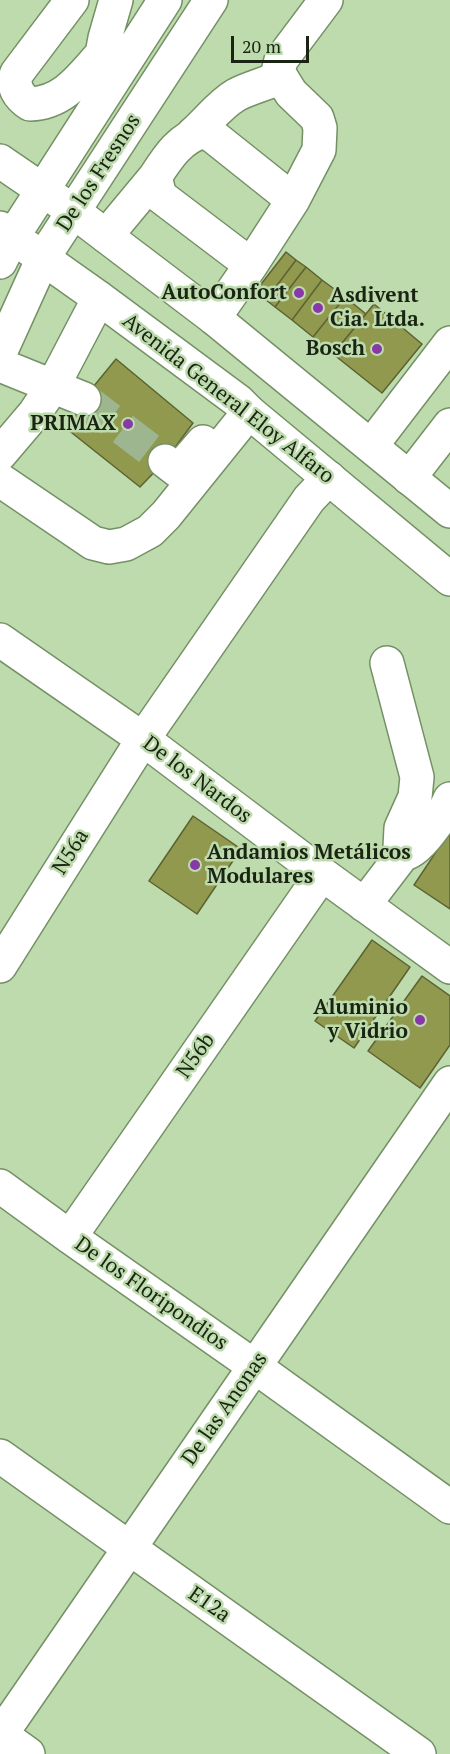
<!DOCTYPE html>
<meta charset="utf-8">
<style>
body{margin:0}
#map{position:relative;width:450px;height:1754px;overflow:hidden;background:#bedbae;font-family:"PT Serif",serif}
canvas{display:block}
.scale{position:absolute;left:231px;top:36px;width:78px;height:27px;box-sizing:border-box;border:3px solid #192413;border-top:0;padding-left:8px;font-size:18px;line-height:21px;white-space:nowrap;color:#192413;-webkit-text-stroke:4px #bedbae;paint-order:stroke}
</style>
<div id="map">
<canvas width="450" height="1754"></canvas>
<div class="scale">20 m</div>
</div>
<script>
const c = document.querySelector('canvas').getContext('2d');
c.lineJoin = 'round';
function paint(path, color) {
  c.fillStyle = color;
  c.fill(path, 'evenodd');
}
function stroke(path, color, width, dash) {
  c.strokeStyle = color;
  c.lineWidth = width;
  c.lineCap = dash ? 'butt' : 'round';
  c.setLineDash(dash || []);
  c.stroke(path);
}
function drawText(font, color, halo, rows, align = 'center') {
  c.font = font + ' "PT Serif",serif';
  c.lineWidth = 5;
  c.setLineDash([]);
  c.textBaseline = 'middle';
  c.strokeStyle = halo;
  c.fillStyle = color;
  for (const [text, x, y, turn = 0] of rows) {
    c.save();
    c.translate(x, y);
    c.rotate((+turn || 0) * Math.PI / 180);
    c.textAlign = isNaN(turn) ? turn : align;
    if (halo) c.strokeText(text, 0, 0);
    c.fillText(text, 0, 0);
    c.restore();
  }
}
const building = new Path2D(`
 M286 252 296 260 266 300 255 292Z
 M296 260 306 267 275 307 266 300Z
 M306 267 322 280 292 320 275 307Z
 M322 280 345 297 313 337 292 320Z
 M345 297 366 314 333 354 313 337Z
 M374 304 422 344 382 393 333 354Z
 M116 359 193 423 165 461 140 487 62 425Z
 M193 816 241 849 197 914 149 881Z
 M450 831V909L414 885Z
 M372 940 410 967 354 1048 315 1021Z
 M422 976 450 996V1045L420 1088 368 1051Z`);
paint(building, '#90994e');
stroke(building, '#5c6232', 1.5);
stroke(new Path2D(`
 M84 399 165 461`), '#9db68f', 33, [33, 16]);
const minor = new Path2D(`
 M72 0 17 73C11 86 19 97 30 104 64 103 81 77 102 54
 M116 0 105 38 102 54 117 71
 M193 134C207 122 219 105 236 95 249 88 266 84 281 77
 M106 236 155 177
 M0 262 13 236 165 0
 M251 265 160 196 155 177C168 157 180 138 204 131L214 137 293 200
 M214 318 251 265 293 200 319 150 320 128 317 118 291 93 278 72 281 60 326 0
 M0 353 43 258 211 0
 M0 365 84 399
 M371 446 450 343
 M0 454 34 414 53 386 99 298
 M165 461 178 471 203 442
 M409 478 450 425
 M0 480 93 543 109 547 126 544 150 531 166 515 249 412
 M0 640 143 739 322 874 450 967
 M387 663 417 777 415 797 401 828 400 847 403 854C419 853 444 814 450 799
 M364 905 403 854
 M0 966 143 739 309 499 329 478
 M0 1186 70 1237 254 1366 450 1507
 M70 1237 322 874
 M0 1456 419 1754
 M0 1734 28 1754
 M0 1736 450 1083`);
const major = new Path2D(`
 M0 161 73 211 214 318 450 511
 M0 228 99 298 238 401 249 412 450 579`);
stroke(minor, '#749065', 36);
stroke(major, '#749065', 36);
stroke(minor, '#fff', 33);
stroke(major, '#fff', 33);
for (const [x, y, r, color] of [
 [299,293,6,"#8838a8"],
 [318,308,6,"#8838a8"],
 [377,349,6,"#8838a8"],
 [128,424,6,"#8838a8"],
 [195,865,6,"#8838a8"],
 [420,1020,6,"#8838a8"]
]) {
  const dot = new Path2D();
  dot.arc(x, y, r, 0, 2 * Math.PI);
  c.fillStyle = color;
  c.fill(dot);
  stroke(dot, '#bedbae', 2);
}
drawText('21px', '#192413', '#bedbae', [
 ["De los Fresnos",99,173,-57],
 ["Avenida General Eloy Alfaro",228,399,38],
 ["De los Nardos",197,780,37],
 ["N56a",71,852,-58],
 ["N56b",196,1056,-55],
 ["De los Floripondios",151,1294,35],
 ["De las Anonas",225,1409,-55],
 ["E12a",209,1605,35]
]);
drawText('bold 21px', '#192413', '#bedbae', [
 ["AutoConfort",287,293],
 ["Asdivent",330,296,"left"],
 ["Cia. Ltda.",330,320,"left"],
 ["Bosch",365,349],
 ["PRIMAX",116,424],
 ["Andamios Metálicos",207,853,"left"],
 ["Modulares",207,877,"left"],
 ["Aluminio",408,1008],
 ["y Vidrio",408,1032]
], 'right');
</script>
